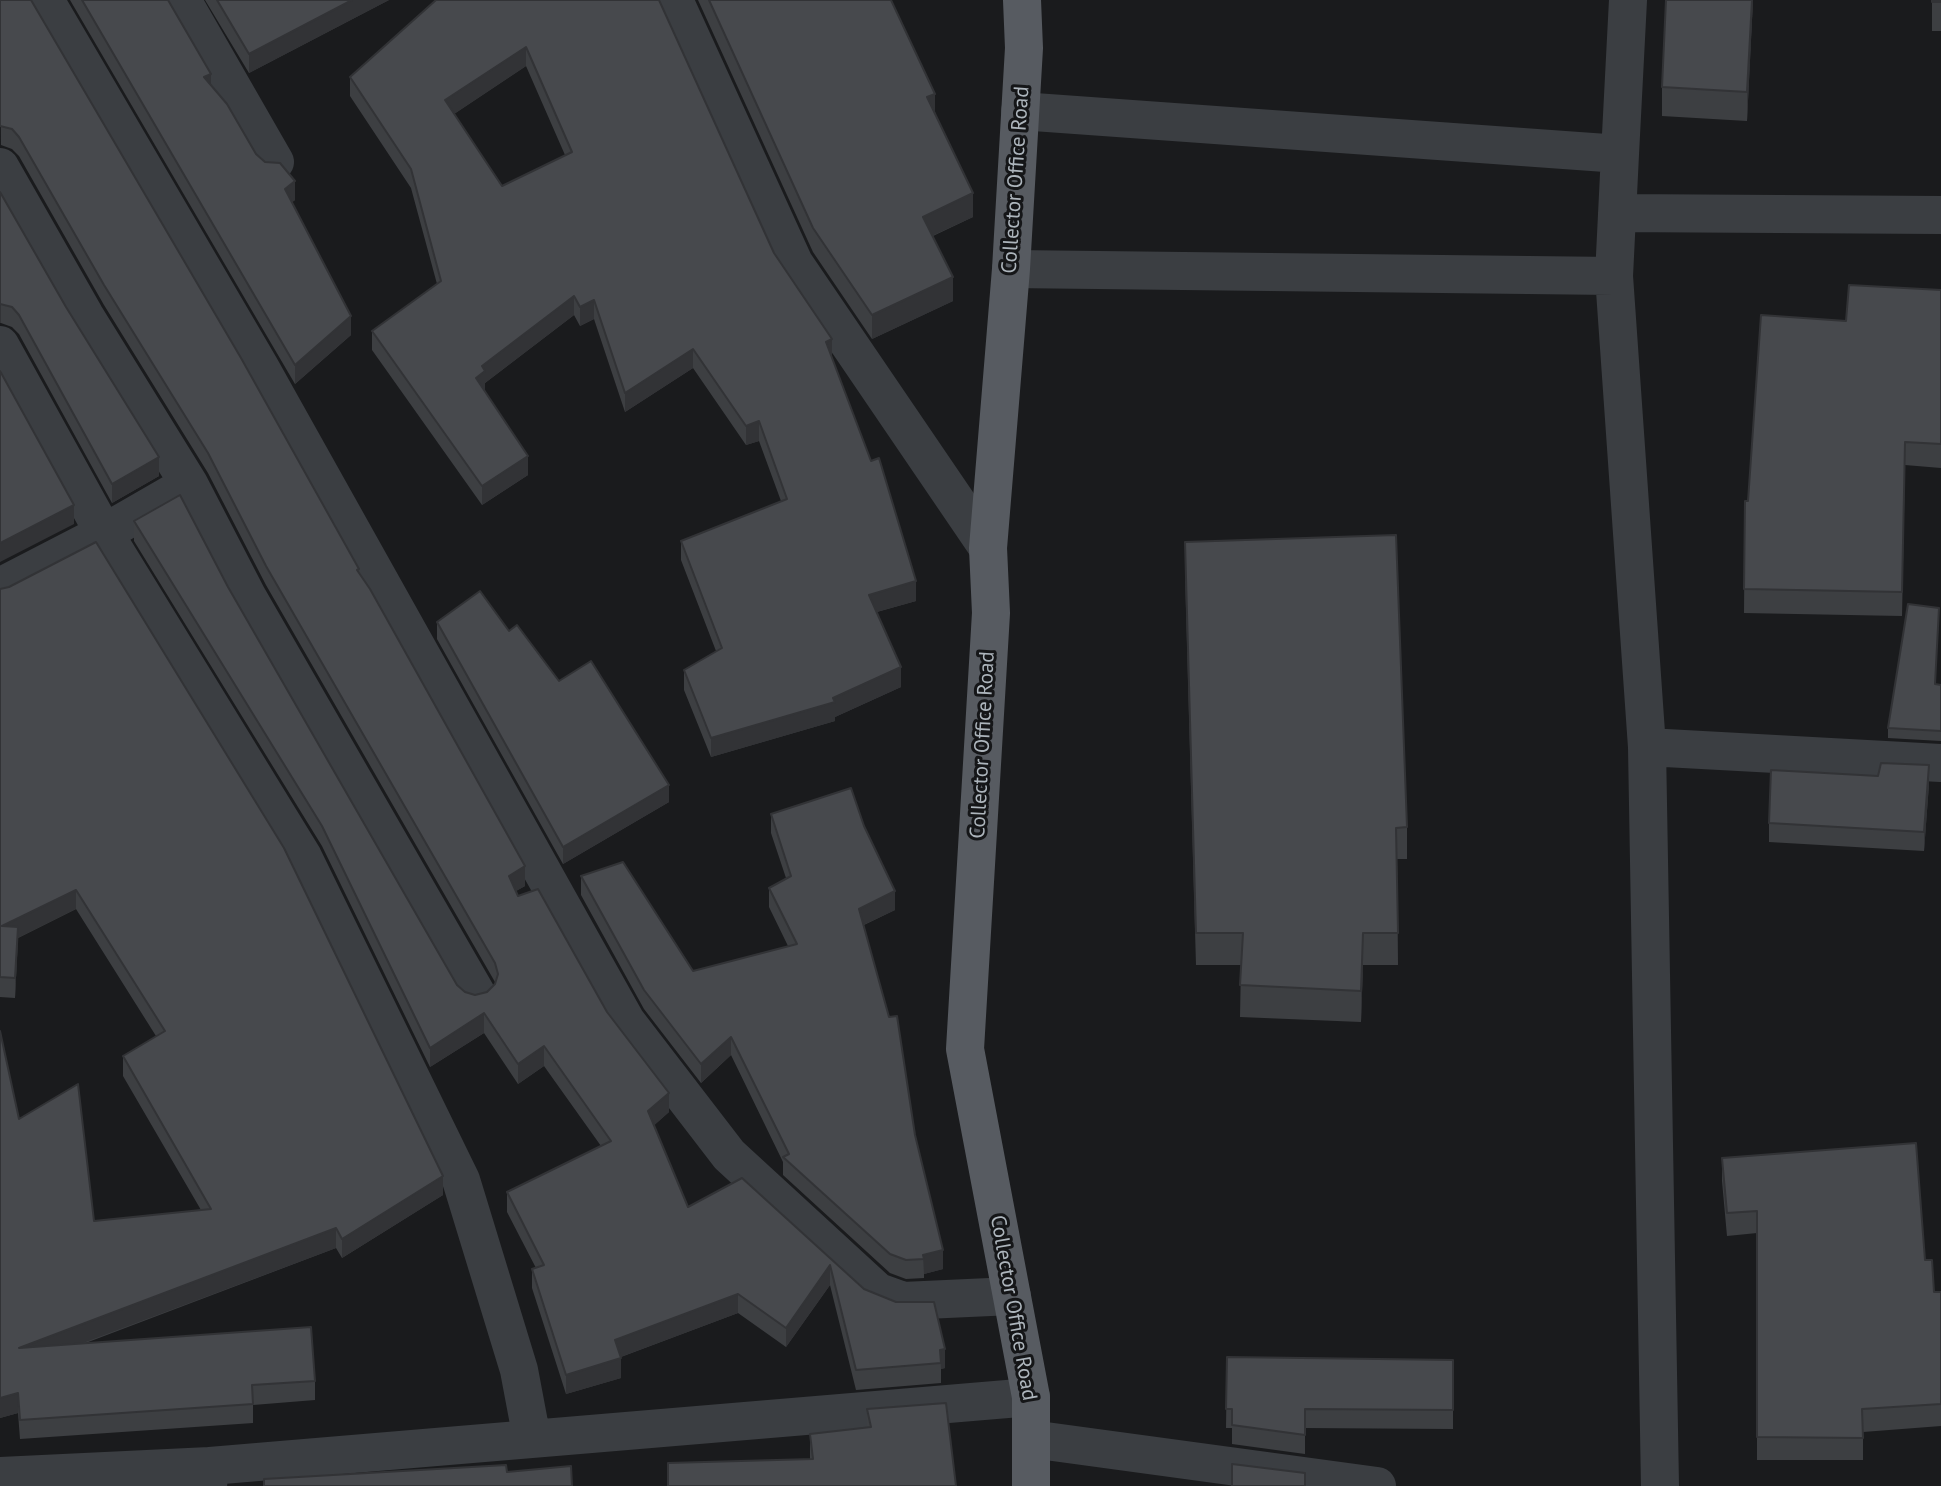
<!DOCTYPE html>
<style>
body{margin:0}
canvas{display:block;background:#1a1b1d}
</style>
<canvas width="1941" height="1486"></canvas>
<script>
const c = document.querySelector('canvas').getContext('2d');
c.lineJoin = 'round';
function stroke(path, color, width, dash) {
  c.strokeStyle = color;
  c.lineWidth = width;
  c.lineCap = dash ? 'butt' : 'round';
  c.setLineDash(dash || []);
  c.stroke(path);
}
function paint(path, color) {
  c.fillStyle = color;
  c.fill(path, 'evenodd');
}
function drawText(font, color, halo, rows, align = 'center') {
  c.font = font + ' "PT Sans",sans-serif';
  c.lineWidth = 6;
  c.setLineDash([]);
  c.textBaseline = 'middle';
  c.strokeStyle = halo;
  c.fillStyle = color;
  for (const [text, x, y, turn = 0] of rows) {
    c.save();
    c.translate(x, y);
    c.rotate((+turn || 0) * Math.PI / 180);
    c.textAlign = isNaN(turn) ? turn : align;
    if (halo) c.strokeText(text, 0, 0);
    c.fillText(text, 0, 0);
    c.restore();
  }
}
stroke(new Path2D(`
 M45 0 260 367 626 1021 729 1155 878 1292 903 1301 1012 1296
 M182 0 275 162
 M674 0 794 263 988 548
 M1020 111 1620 154 1628 0
 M1620 154 1614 276 1647 747 1660 1486
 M0 167 85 316 189 484 247 596 476 993
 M1617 213 1941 215
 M1011 269 1614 276
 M0 345 104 533 303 857 461 1180 519 1370 532 1439
 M0 587 104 533 189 484
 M1647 747 1941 763
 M1031 1439 1377 1486
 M0 1476 210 1466
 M208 1486 210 1466 1031 1397`), '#3b3e42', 38);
stroke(new Path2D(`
 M1022 0 1024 48 1011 269 988 548 991 613 965 1049 1031 1397V1486`), '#575b61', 38);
paint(new Path2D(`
 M0 0 359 574 525 886 516 891 518 896 607 1012 669 1112 654 1125 688 1207 742 1178 864 1289 896 1302H934L945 1368 941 1369V1383L856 1390 830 1285 786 1347 738 1313 621 1357V1378L566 1394 532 1288V1269L536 1268 507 1212V1192L601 1146 544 1066 518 1084 484 1033 430 1067 322 846 134 541V521L228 587 457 985 465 992 475 995 487 992 495 984V982L266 585 208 473 104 305 19 156 12 149 1 145Z
 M70 0H168L211 84 256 154 295 200 292 202 351 335 295 384Z
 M205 0H389L249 73Z
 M659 0 774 253 832 358 916 601 877 612 901 687 835 717V721L711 757 684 690V670L716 651 681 560V541L781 501 759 441 746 445 693 368 625 412 594 319 580 326 574 315 485 383 484 391 528 475 482 505 372 350V331L437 284 411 188 350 96V77ZM526 66 565 155 502 186 454 114Z
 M698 0H891L935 112 973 217 933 236 953 301 872 339 813 252Z
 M1666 0H1753L1747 121 1662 116V87Z
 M1932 0H1941V31H1932Z
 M0 192 159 476 112 503 19 334 12 327 1 323Z
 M1941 290V468L1905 465 1902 616 1744 613 1745 501H1748L1846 321Z
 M1185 542 1407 827V859H1397L1398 965H1363L1361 1022 1240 1017 1241 965H1196L1185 574Z
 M0 589 443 1195 342 1258 336 1248 83 1344 315 1381V1400L253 1405V1423L20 1439 18 1413 0 1418V1031L19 1119 94 1221 201 1210 123 1076V1056L156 1036 76 909 18 938 15 998 0 997Z
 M1939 618 1935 684 1941 685V741L1888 738V728Z
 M437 622 509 631 559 681 669 802 563 864 437 639Z
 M1878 776 1929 784 1924 851 1769 842V823Z
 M771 814 864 826 895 910 864 925 915 1135 943 1269 924 1274V1278L906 1279 890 1273 783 1175V1162L731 1055 701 1083 644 1009 581 895V876L693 971 788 946 769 907V888L786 878 771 833Z
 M1722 1158 1925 1260 1934 1292H1941V1426L1863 1432V1460H1757V1233L1727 1236 1722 1181Z
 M1227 1357 1453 1360V1429L1305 1428V1454L1232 1444V1428H1226Z
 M867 1409 956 1486H668V1463L810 1459V1434L867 1427Z`), '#3d3f42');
paint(new Path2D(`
 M352 0H389L249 73V54Z
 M1752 0H1753L1747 121V92Z
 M526 47V66L445 120V100Z
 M211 74V94L204 77Z
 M935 94V118L927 97Z
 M295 181V200L285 208V189Z
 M973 193V217L923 240V217Z
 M953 277V301L872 339V315Z
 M574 296V315L485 383V390L476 397V378L482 366Z
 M594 300V319L580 326V307Z
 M0 304H1V323H0Z
 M351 316V335L295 384V365Z
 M832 339V358L826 342Z
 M693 349V368L625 412V393Z
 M759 421V441L746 445V426Z
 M528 456V475L482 505V486Z
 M159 457V476L112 503V484Z
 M74 505V524L0 562V543Z
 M916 581V601L869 614V595Z
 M901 667V687L835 717V721L711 757V738L833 698Z
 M1929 765V784L1924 851V832Z
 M669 785V802L563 864V847Z
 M525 866V886L509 895V876Z
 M76 890V909L18 938 15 998V978L2 926Z
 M895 891V910L859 927V909Z
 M1363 933V965L1361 1022V991Z
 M484 1013V1033L430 1067V1048Z
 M731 1037V1055L701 1083V1064Z
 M544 1046V1066L518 1084V1064Z
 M669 1093V1112L648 1131V1111Z
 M443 1176V1195L342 1258V1239Z
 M336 1228V1248L19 1367V1348Z
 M943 1250V1269L924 1274 923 1255Z
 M830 1265V1285L786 1347V1328Z
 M738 1294V1313L615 1359V1340Z
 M945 1349V1368L941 1369 940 1350Z
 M621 1358V1378L566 1394V1375Z
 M18 1393V1413L0 1418V1398Z`), '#323336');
const building = new Path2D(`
 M0 0H31L241 358 359 569 357 570 370 589 525 866 509 876 518 896 538 889 607 1012 669 1093 648 1111 688 1207 742 1178 864 1289 896 1302H934L945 1349 940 1350 941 1363 856 1370 830 1265 786 1328 738 1294 615 1340 621 1358 566 1375 532 1269 544 1265 507 1192 611 1141 544 1046 518 1064 484 1013 430 1048 322 826 134 521 180 495 228 587 457 985 465 992 475 995 487 992 495 984 498 974 495 963 266 566 208 453 104 285 19 137 12 129 0 126Z
 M82 0H168L211 74 204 77 227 104 256 154 265 162 280 163 295 181 285 189 351 316 295 365Z
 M217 0H352L249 54Z
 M436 0H659L774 253 832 339 826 342 871 461 879 458 916 581 869 595 901 667 833 698 835 702 711 738 684 670 722 648 681 541 787 499 759 421 746 426 693 349 625 393 594 300 580 307 574 296 482 366 485 371 476 378 528 456 482 486 372 331 441 281 411 169 350 77ZM526 47 572 152 502 186 445 100Z
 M709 0H891L935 94 927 97 973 193 923 217 953 277 872 315 813 228Z
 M1666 0H1752L1747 92 1662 87Z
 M1932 0H1941V2H1932Z
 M0 192 66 307 159 457 112 484 19 315 12 307 0 304Z
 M1849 285 1941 290V444L1905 442 1902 592 1744 589 1745 501H1748L1761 315 1846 321Z
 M0 371 74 505 0 543Z
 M1396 535 1407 827 1396 828 1398 933H1363L1361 991 1240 985 1243 933H1196L1185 542Z
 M96 542 284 848 443 1176 342 1239 336 1228 19 1348 311 1327 315 1381 252 1385 253 1404 20 1420 18 1393 0 1398V1031L19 1119 78 1084 94 1221 211 1209 123 1056 165 1031 76 890 2 926 18 927 15 978 0 977V589L9 587Z
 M480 591 509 631 517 625 559 681 591 661 669 785 563 847 437 622Z
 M1908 604 1939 608 1935 684 1941 685V731L1888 728Z
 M1881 763 1929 765 1924 832 1769 823 1771 770 1878 776Z
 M851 788 864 826 895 891 859 909 889 1017 897 1016 915 1135 943 1250 923 1255 924 1259 906 1260 890 1254 783 1157 789 1154 731 1037 701 1064 644 990 581 876 623 862 693 971 797 944 769 888 791 876 771 814Z
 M1916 1143 1925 1260H1932L1934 1292H1941V1404L1862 1409 1863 1438 1757 1437V1211L1727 1213 1722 1158Z
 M1227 1357 1453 1360V1410L1305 1409V1435L1232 1425V1409H1226Z
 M946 1403 956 1486H668V1463L813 1459 810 1434 871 1427 867 1409Z
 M1232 1464 1305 1473V1486H1232Z
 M506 1465 507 1472 571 1466 572 1486H264V1479Z`);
paint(building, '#47494d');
stroke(building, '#323336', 2);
drawText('21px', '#adb5bc', '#151618', [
 ["Collector Office Road",1016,180,-86],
 ["Collector Office Road",983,745,-87],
 ["Collector Office Road",1013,1308,80]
]);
</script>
